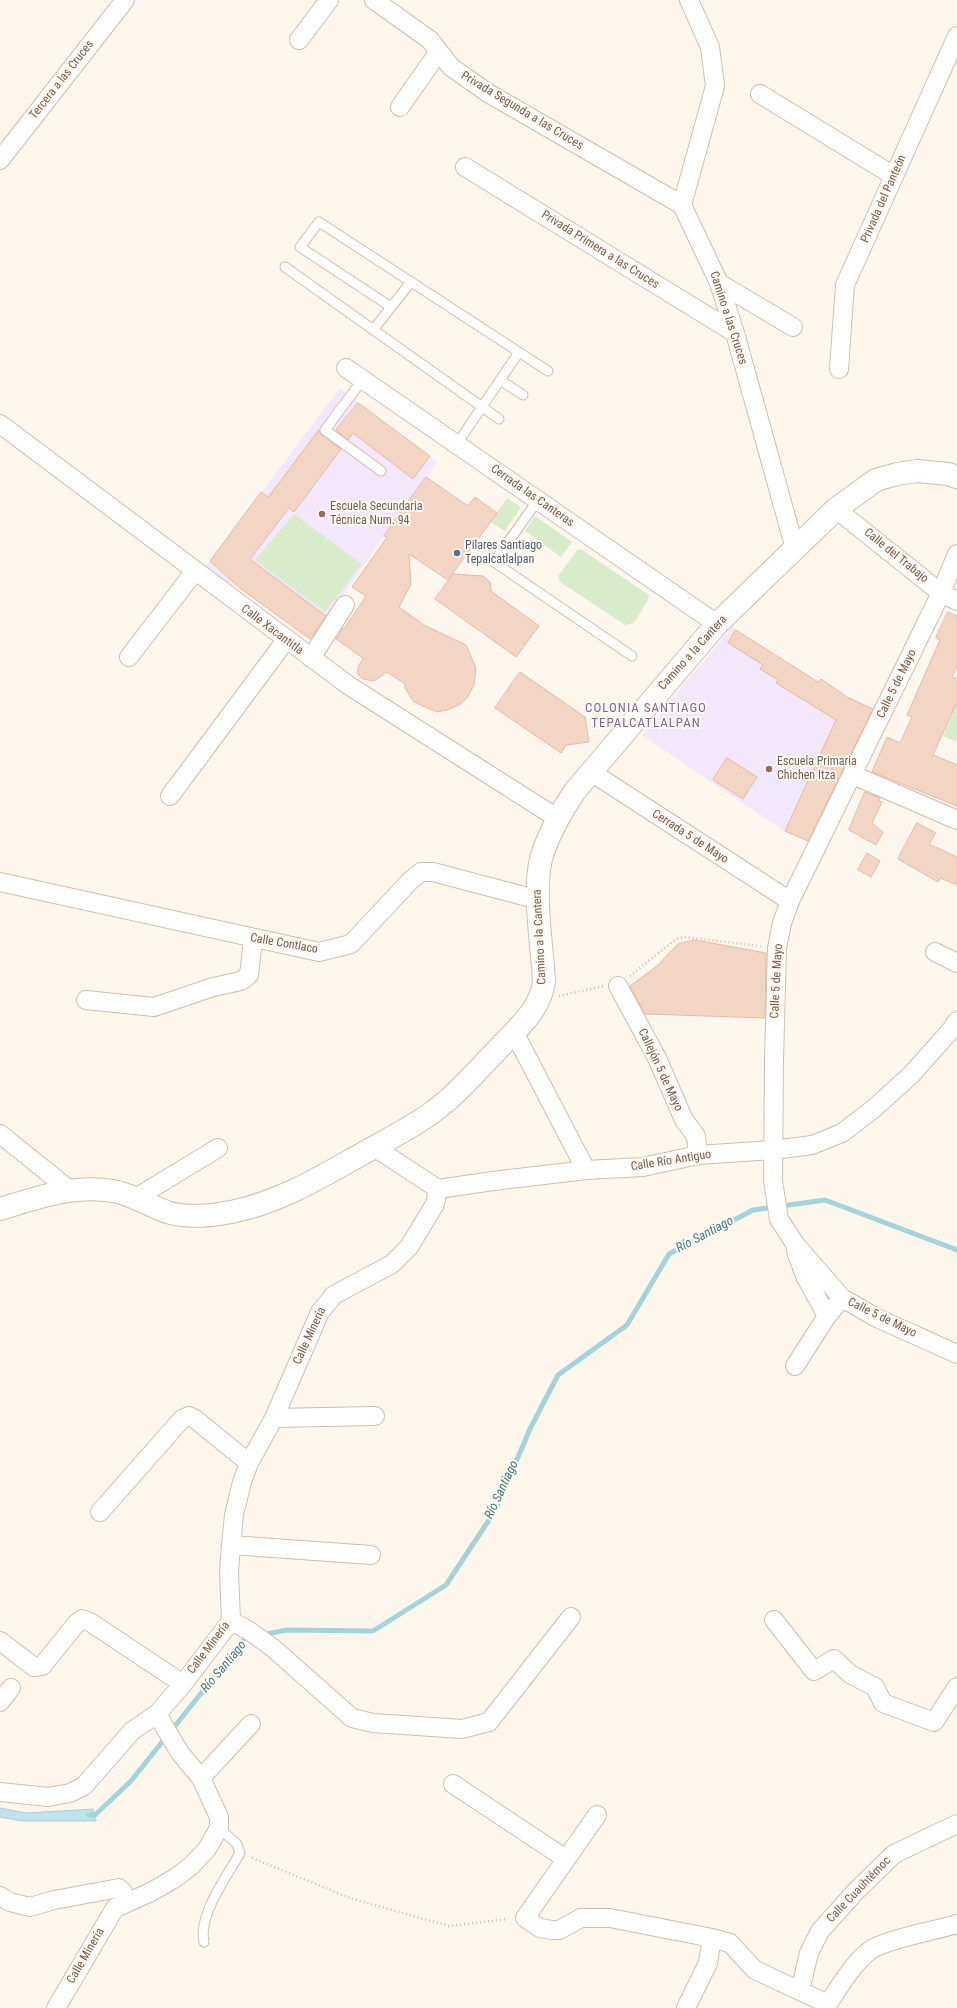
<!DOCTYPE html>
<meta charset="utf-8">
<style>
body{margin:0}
canvas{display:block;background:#fdf6ec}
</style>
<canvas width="957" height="2008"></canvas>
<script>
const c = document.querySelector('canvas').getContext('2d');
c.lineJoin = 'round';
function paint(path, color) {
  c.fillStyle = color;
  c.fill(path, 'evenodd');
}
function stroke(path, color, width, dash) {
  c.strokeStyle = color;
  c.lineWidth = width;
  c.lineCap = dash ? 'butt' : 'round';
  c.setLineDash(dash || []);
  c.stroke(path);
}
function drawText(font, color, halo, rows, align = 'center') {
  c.font = font + ' "Roboto Condensed",sans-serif';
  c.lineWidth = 4;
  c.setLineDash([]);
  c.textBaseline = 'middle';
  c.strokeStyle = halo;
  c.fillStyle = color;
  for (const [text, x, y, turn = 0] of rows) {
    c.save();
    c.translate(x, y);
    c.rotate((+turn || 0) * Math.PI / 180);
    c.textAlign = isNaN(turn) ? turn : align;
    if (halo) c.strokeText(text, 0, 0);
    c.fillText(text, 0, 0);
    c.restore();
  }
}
paint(new Path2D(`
 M340 388 437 462 311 640 233 583 227 590 202 571Z
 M732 627 818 682 821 679 847 697 873 709 811 843 785 831 743 804 642 735Z`), '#f3e8fa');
paint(new Path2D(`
 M507 498 521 507 505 531 490 522Z
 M294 514 327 539 317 552 328 539 362 564 325 612 255 560Z
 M535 516 572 542 561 557 525 531Z
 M578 549 582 550 649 595 648 600 634 623 625 625 560 582 558 576Z
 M957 702V742L943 736Z`), '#d8ecc9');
const water = new Path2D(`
 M0 1808 26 1813 93 1809 96 1821H22L0 1817Z`);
paint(water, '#bfe3e8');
stroke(water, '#a5d3da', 1);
stroke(new Path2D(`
 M262 1635 287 1630 373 1631 446 1585 495 1511 530 1429 558 1375 627 1325 669 1254 753 1210 825 1200 957 1250
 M171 1731 245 1638 250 1637
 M89 1815H95L131 1781 166 1737`), '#a5d3da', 5);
const building = new Path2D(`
 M358 403 430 456 413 479 353 433 348 440 336 430Z
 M319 430 321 435 341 449 294 512 289 508 250 559 326 616 310 639 241 589 210 561 261 492 268 497Z
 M426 477 468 506 475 497 497 513 448 580 409 554 411 584 399 607 424 625 466 645 476 668 474 685 467 698 459 705 447 710 437 712 414 702 405 688V684L387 672 374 681 363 679 358 674V667L363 658 336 639 343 628 344 629 366 596 352 587 387 537 384 536Z
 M453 574 483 576 490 582 491 591 539 626 516 657 435 599Z
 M948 612 957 616V666L952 677 957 679V702L933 755 957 765V806L872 772 887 737 900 743 912 717 907 715 940 640 936 638Z
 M736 630 818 682 821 679 847 697 873 709 808 841 785 831 836 720 776 683 778 680 760 669 763 665 728 643Z
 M520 672 585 717 589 742 566 745 561 753 495 708Z
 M727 758 757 777 743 799 713 780Z
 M865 792 880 798 879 801 882 802 872 823 883 832 876 845 849 830Z
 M917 823 936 833 929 844 957 857V885L940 878 938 882 898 859Z
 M867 853 880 861 871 877 858 870Z
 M695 940 766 953 765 1018 645 1014 630 986 657 966 678 944Z`);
paint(building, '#f3d5c3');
stroke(building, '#e6bba3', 1);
const service = new Path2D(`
 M285 267 499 419
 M391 307 300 247 319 222 548 371
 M373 330 411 282
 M363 379 325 430 381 471
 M500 380 523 395
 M457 444 519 352
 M538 500 494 562 632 656
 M204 1942C198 1915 227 1876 240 1853L237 1844 219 1828`);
const minor = new Path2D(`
 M374 0 430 40 451 67 488 93 682 205
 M689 0 710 47 715 86 682 205 719 283 735 333 795 549
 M299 40 329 0
 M760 94 894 176
 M400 107 438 53
 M0 160 125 0
 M465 167 735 333
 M719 283 793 327
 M346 368 717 624
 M839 369 845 285 957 36
 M0 424 348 685 557 818
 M836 509 941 593 957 601
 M957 554 941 593 790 901 782 923 777 948 774 1060 773 1181 779 1219 795 1244 842 1298 877 1318 957 1354
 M129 657 195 571
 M311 658 345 605
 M591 772 790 901
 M853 775 957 820
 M170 796 286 640
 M0 882 319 952 351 944 410 881 421 872H433L539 900
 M935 952 957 963
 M618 986 657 1058 684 1120 696 1136 698 1155
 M86 1000 154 1007 213 987 241 981 249 975 253 939
 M514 1032 586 1170
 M0 1134 71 1191
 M374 1147 438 1189 493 1181 586 1170 643 1167 698 1155 773 1150 812 1145 842 1133 872 1110 911 1075 951 1030 957 1021
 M134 1199 218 1148
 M796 1251 805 1276 827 1316
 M795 1366 827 1316 842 1298
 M274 1418 375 1416
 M100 1512 182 1419 189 1416 195 1419 249 1463
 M231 1545 371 1555
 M774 1620 814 1671 834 1659 850 1674 875 1687 883 1703 934 1722 957 1687
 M231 1621 248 1630 273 1648 352 1718 373 1723 462 1729 489 1722 571 1617
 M0 1641 34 1667 42 1666 76 1624 82 1619 90 1622 183 1684
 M0 1702 11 1688
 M201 1778 251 1724
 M453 1784 566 1859
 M0 1792 48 1797 70 1793 84 1786 132 1731 157 1714
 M597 1815 525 1918 540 1928 552 1930H559L581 1918H610L712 1938 730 1943 755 1970 828 2004
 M0 1896 10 1902 30 1907 54 1900 119 1888 123 1892 125 1902
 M800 1991 809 1953 820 1931 857 1890 894 1854 957 1824
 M828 2004C840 1986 852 1965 869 1951 883 1940 937 1930 957 1924
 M56 2008 115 1908 151 1892 175 1878 191 1866 207 1849 219 1828V1817L201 1778 180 1753 157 1714 183 1684 231 1621 229 1572 231 1545 234 1515 242 1482 249 1463 274 1418 320 1312 334 1295 392 1264 409 1247 435 1204 438 1189
 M686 2008 708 1963 712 1938`);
const tertiary = new Path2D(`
 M0 1209C36 1198 75 1184 113 1191 131 1194 150 1206 167 1212 185 1218 213 1216 231 1212 278 1203 321 1177 362 1154 392 1137 423 1122 449 1099 468 1082 485 1062 503 1044 521 1025 541 1008 544 981 542 946 533 892 541 859 548 834 561 812 575 791L717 624 836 509 876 480 897 474 917 471 948 474 957 477`);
stroke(service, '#d1beb0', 11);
stroke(minor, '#d1beb0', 20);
stroke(tertiary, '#d1beb0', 24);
stroke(new Path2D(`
 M630 976 676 939 684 937 761 946
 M559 996 603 986
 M252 1858 353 1899 449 1926 508 1919`), '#d9b8a5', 2.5, [1, 3]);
stroke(service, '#fff', 9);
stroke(minor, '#fff', 18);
stroke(tertiary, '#fff', 22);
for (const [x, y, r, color] of [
 [322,514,4,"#8d6e63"],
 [457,553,4,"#5c6f8a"],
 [769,769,4,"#8d6e63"]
]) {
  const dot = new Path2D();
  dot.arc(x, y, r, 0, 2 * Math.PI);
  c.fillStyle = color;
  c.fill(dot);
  stroke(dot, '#fffaf3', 1.5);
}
drawText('12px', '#7a5c4d', '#fffaf3', [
 ["Tercera a las Cruces",62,80,-52],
 ["Privada Segunda a las Cruces",522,111,31],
 ["Privada del Panteón",884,199,-66],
 ["Privada Primera a las Cruces",600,250,32],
 ["Camino a las Cruces",728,318,72],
 ["Cerrada las Canteras",532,496,35],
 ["Calle del Trabajo",896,556,39],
 ["Calle Xacantitla",272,630,37],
 ["Camino a la Cantera",693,653,-48],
 ["Calle 5 de Mayo",897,684,-64],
 ["Cerrada 5 de Mayo",690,837,33],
 ["Camino a la Cantera",540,937,-93],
 ["Calle Contlaco",284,944,10],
 ["Calle 5 de Mayo",777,981,-87],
 ["Callejón 5 de Mayo",660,1070,65],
 ["Calle Río Antiguo",671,1161,-9],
 ["Calle 5 de Mayo",882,1318,26],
 ["Calle Minería",310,1336,-65],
 ["Calle Minería",209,1648,-53],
 ["Calle Cuauhtémoc",859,1890,-46],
 ["Calle Minería",86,1956,-60]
]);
drawText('12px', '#785e54', '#fffaf3', [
 ["Escuela Secundaria",330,507],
 ["Técnica Num. 94",330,521],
 ["Escuela Primaria",777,762],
 ["Chichen Itza",777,776]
], 'left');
drawText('12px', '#4e5e75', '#fffaf3', [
 ["Pilares Santiago",465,546],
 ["Tepalcatlalpan",465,560]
], 'left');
c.letterSpacing = '1px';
drawText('13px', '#846695', '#fffaf3', [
 ["COLONIA SANTIAGO",646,709],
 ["TEPALCATLALPAN",646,724]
]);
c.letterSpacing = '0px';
drawText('italic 13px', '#437c86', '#fffaf3', [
 ["Río Santiago",705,1235,-28],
 ["Río Santiago",502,1490,-65],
 ["Río Santiago",224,1667,-50]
]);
</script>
